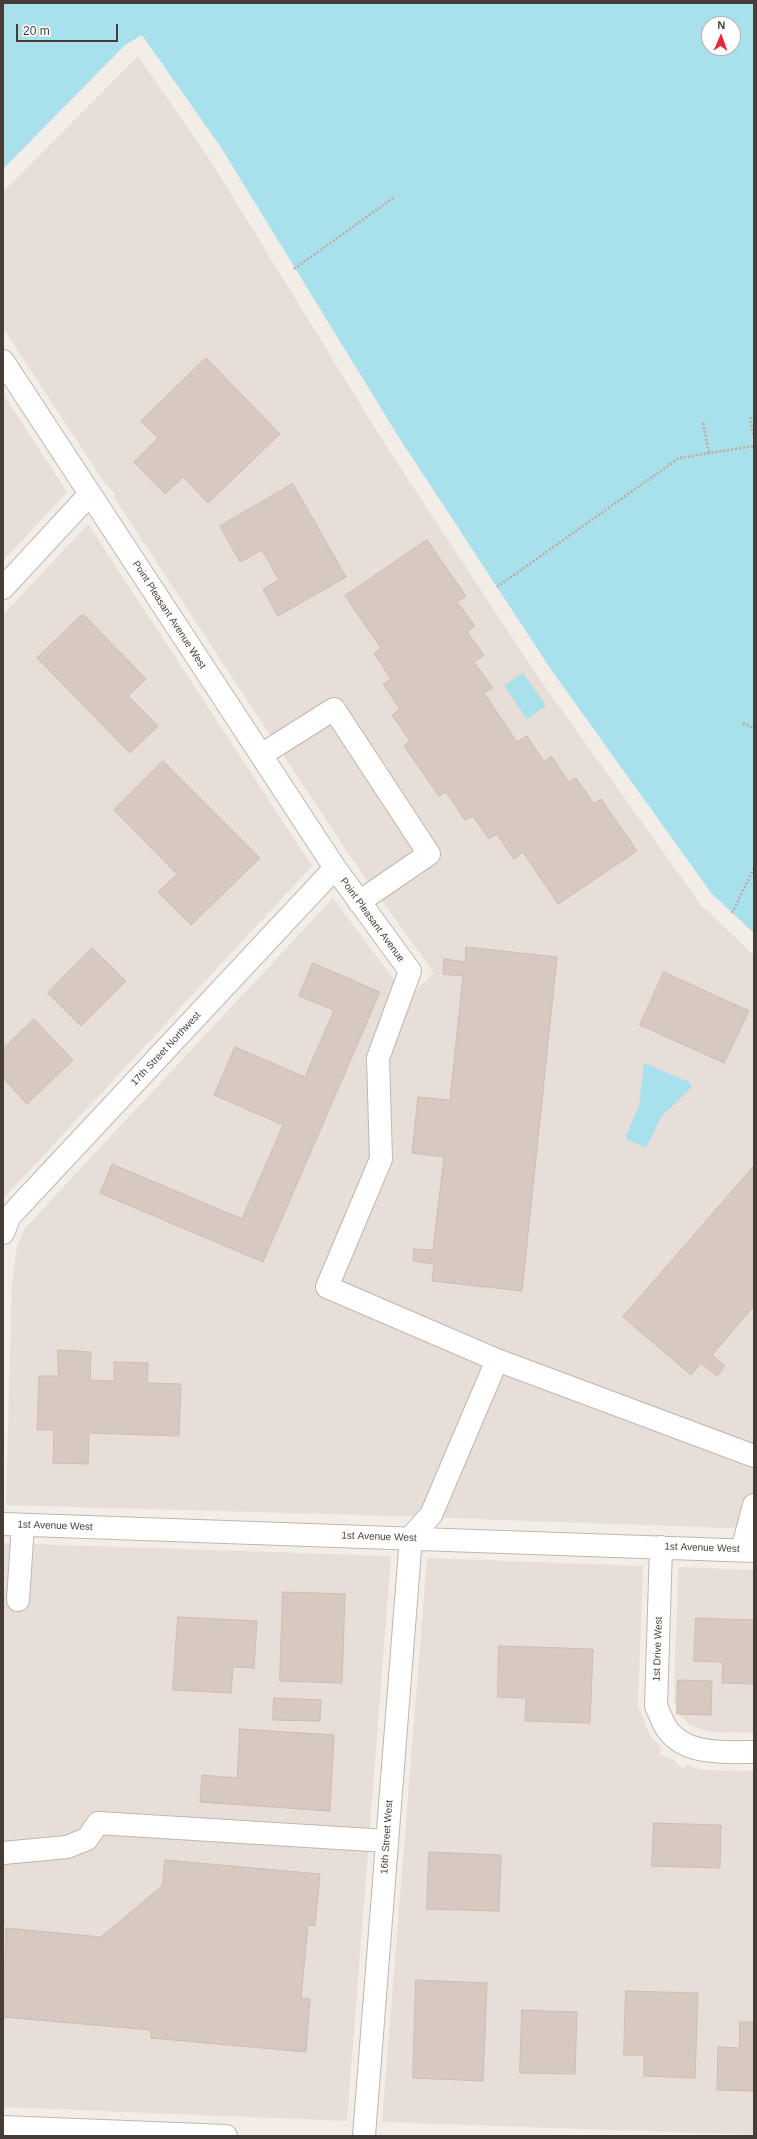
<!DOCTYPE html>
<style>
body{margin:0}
#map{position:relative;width:757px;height:2139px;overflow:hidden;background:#f3ede8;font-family:Arial,sans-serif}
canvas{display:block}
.frame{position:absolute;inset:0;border:4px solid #463d37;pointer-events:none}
.north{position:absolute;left:701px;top:16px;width:40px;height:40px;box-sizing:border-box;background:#fff;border:1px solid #b5b1af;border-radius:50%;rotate:2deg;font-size:11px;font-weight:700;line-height:16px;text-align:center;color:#463d37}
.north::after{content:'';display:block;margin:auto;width:14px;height:18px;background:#ed2637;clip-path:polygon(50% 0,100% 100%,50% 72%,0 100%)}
.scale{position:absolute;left:16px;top:24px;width:102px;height:18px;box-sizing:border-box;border:2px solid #463d37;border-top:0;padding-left:5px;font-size:12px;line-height:14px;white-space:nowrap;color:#463d37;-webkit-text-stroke:3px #fff;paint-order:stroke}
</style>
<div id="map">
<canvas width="757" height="2139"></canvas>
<div class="frame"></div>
<div class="north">N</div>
<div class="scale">20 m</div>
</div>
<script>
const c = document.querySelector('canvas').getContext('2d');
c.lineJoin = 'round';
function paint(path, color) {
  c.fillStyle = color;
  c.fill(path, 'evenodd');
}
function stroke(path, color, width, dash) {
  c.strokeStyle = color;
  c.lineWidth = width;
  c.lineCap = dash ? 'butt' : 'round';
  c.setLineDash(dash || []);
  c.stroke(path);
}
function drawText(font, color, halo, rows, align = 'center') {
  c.font = font + ' Arial,sans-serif';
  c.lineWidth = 3.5;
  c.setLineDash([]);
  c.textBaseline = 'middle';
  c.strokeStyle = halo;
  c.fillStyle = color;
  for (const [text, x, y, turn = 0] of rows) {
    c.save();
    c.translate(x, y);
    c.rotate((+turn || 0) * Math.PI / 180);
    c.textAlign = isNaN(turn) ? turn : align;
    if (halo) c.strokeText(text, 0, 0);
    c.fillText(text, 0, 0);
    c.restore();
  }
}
paint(new Path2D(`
 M138 56 210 160 386 446 541 681 701 905 754 955V1529L394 1516 6 1505 12 1282 17 1246 25 1228 333 898 408 998 434 973 349 855 113 496 115 494 104 482 3 328V192Z
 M3 394 67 492 3 561Z
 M88 524 312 866 3 1199V615Z
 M3 1543 391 1556 347 2121 3 2107Z
 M427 1558 643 1566 638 1705 650 1736 661 1748 659 1754 672 1759 683 1769 687 1765 701 1770 754 1771V2135L382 2122Z
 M678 1567 754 1570V1733L710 1732 690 1725 680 1715 674 1702Z`), '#e7ded7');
paint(new Path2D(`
 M3 3H754V933L712 894 552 671 398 436 222 149 142 35 125 45 3 169ZM709 24H733V48H709Z
 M523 673 546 706 527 719 504 685Z
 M644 1063 689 1082 692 1087 661 1117 647 1146 644 1147 626 1139V1136L639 1106Z`), '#a8e0ec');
const building = new Path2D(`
 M206 358 280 434 208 503 183 477 165 494 134 462 158 438 141 421Z
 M293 484 346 577 278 616 263 589 279 580 262 550 240 562 220 526Z
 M427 540 466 596 457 602 475 626 467 632 484 655 474 662 493 688 484 693 517 742 527 736 544 762 551 756 569 782 576 778 594 804 601 799 637 851 558 904 523 852 514 859 497 834 489 839 473 816 465 820 446 792 439 796 404 746 410 741 392 715 400 709 383 684 391 679 374 653 381 648 345 596Z
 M83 614 146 679 128 696 158 726 130 753 37 658Z
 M163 761 260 858 191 925 158 892 177 874 114 810Z
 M466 947 557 957 522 1291 432 1281 434 1264 413 1261 414 1249 433 1250 444 1157 412 1153 418 1097 450 1100 463 976 443 974 444 959 465 962Z
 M92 948 126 981 81 1026 48 993Z
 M313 963 380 992 263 1262 100 1193 112 1164 242 1219 283 1125 214 1095 235 1047 305 1077 334 1010 299 996Z
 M664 972 749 1011 724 1063 640 1025Z
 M34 1019 73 1060 27 1104 3 1078V1049Z
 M754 1166V1306L712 1355 725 1366 717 1376 701 1363 691 1375 623 1317Z
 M58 1350 91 1352 90 1380 114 1381V1362L148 1363 147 1383 181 1384 179 1436 89 1433 88 1464 53 1463 54 1430H37L39 1376H58Z
 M283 1592 345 1594 342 1683 280 1681Z
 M178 1617 257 1621 254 1668 233 1667 231 1693 173 1690Z
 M696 1618 754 1620V1684L722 1683 723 1662 694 1661Z
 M499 1646 593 1649 590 1723 525 1721 526 1698 498 1697Z
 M678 1680 712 1681 711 1715 677 1714Z
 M274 1698 321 1700 320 1721 273 1720Z
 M240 1729 334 1735 330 1811 200 1802 202 1775 237 1778Z
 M654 1823 721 1825 720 1868 652 1866Z
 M429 1852 501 1855 499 1911 427 1909Z
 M165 1860 320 1874 315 1926 308 1925 301 1998 310 1999 306 2052 151 2038V2030L3 2017V1966H5L6 1928 101 1937 162 1886Z
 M416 1980 487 1983 483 2081 413 2078Z
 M626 1991 698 1993 695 2078 644 2076V2055H624Z
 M522 2010 577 2012 575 2074 520 2073Z
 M740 2022H754V2091L717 2090 718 2047 739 2048Z`);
paint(building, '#d7c9c1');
stroke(building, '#cebdb2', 1);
const minor = new Path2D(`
 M3 361 335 868 410 971 378 1058 381 1159 327 1287 497 1360 754 1456
 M3 588 90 494
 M261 755 334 709 429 854 359 902
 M3 1233 10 1216 335 868
 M3 1524 754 1551
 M661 1547 656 1706C659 1713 662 1720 665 1726 683 1756 724 1752 754 1752
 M742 1550 754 1505
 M18 1600 23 1525
 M3 1853 67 1847 87 1839 98 1823 387 1841
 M3 2127 226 2136
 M364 2136 411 1537 431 1515 497 1360`);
stroke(minor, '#c1b6ae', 24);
stroke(new Path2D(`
 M294 269 393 198
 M750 417 754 438
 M703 423 709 453
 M497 587 679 458 754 446
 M743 723 754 728
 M732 913 754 868`), '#bfab9d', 2.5, [2, 2]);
stroke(minor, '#fff', 22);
drawText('10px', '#463d37', '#fff', [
 ["Point Pleasant Avenue West",169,615,57],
 ["Point Pleasant Avenue",372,920,54],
 ["17th Street Northwest",166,1049,-47],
 ["1st Avenue West",55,1526,2],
 ["1st Avenue West",379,1537,2],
 ["1st Avenue West",702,1548,2],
 ["1st Drive West",658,1649,-88],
 ["16th Street West",387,1837,-86]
]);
</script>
